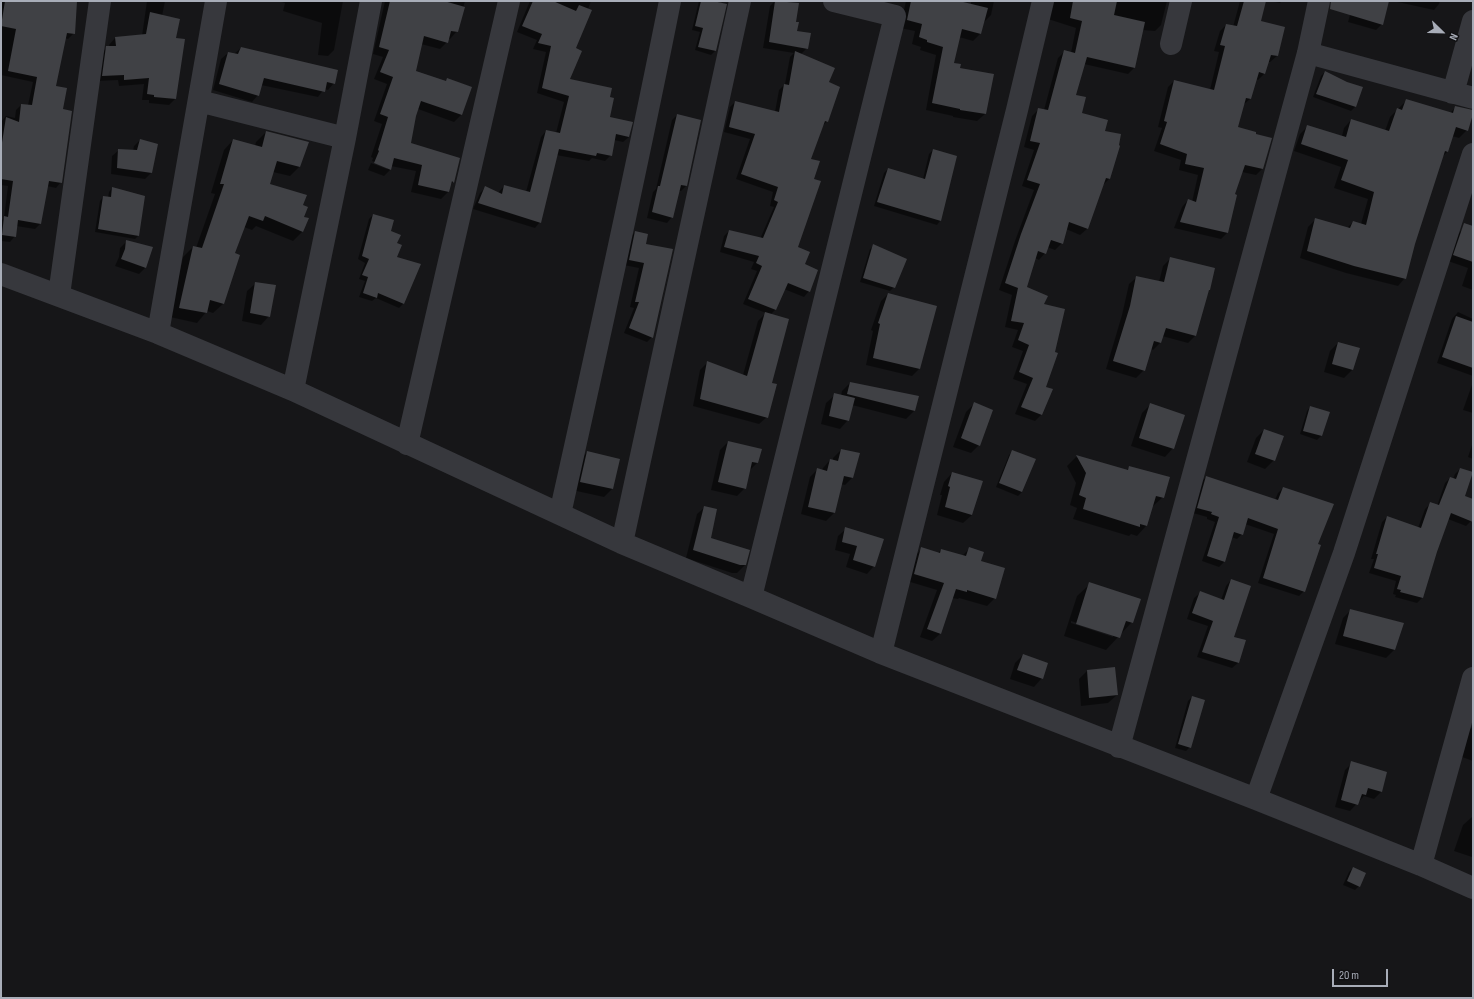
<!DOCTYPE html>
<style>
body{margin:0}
#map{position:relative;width:1474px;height:999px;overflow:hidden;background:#161618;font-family:"Sofia Sans Condensed",sans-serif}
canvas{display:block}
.frame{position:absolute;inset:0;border:2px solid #a8adb8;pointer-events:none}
.north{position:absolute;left:1422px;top:12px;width:40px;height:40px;-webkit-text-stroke:3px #111113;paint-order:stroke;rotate:113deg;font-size:11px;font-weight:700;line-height:16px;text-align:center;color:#a8adb8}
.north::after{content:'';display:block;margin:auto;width:14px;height:18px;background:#a8adb8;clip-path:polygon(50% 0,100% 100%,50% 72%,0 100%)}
.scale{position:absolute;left:1332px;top:969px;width:56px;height:18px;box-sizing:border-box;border:2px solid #a8adb8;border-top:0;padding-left:5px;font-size:12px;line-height:14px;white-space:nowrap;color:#a8adb8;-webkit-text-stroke:3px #111113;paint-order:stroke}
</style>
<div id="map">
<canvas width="1474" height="999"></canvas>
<div class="frame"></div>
<div class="north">N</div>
<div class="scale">20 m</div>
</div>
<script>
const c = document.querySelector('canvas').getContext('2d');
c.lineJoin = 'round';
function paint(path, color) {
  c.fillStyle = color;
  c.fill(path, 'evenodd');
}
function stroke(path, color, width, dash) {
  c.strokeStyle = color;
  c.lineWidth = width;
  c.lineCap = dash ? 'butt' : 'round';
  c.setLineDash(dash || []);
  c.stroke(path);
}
paint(new Path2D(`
 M1 1H76L74 33 68 39 65 38 55 87 61 110V182L56 188 47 186 40 224 35 229 16 226 15 236 10 242 1 241V221L4 218 8 186 1 185V122L6 116 15 118 16 110 21 105H28L33 82 1 75Z
 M147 1H165L162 16 175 39 184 40 175 99 169 105 149 103V100H142L144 84 119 86 118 80 97 81 101 54 107 47H110L109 45 115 38 142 36Z
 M278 1H343L334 50 328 56 318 55 322 23 283 11 285 3Z
 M385 1H465L457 31 450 39 448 38 447 42 440 49 421 44 414 72 445 82 448 79 471 87 461 115 454 122 418 109 415 115 410 144 453 182 449 186 448 192 441 199 411 192 416 171 391 166V169L384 176 368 170 371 163 387 169V167L372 161 373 158 371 157 382 124 374 121 387 84 374 79 383 57 373 54Z
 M530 1H591L574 49 568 79 609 98V118L629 137 623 142 614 140 611 155 605 161 592 158 589 161 556 155 540 222 535 228 473 209 480 193 485 188 498 193 504 186 526 192 541 137 546 131 556 133 564 102 537 93 546 52 533 49 537 40 517 32Z
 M699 1H720L719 3 725 4 715 51 711 55 695 50 700 32 692 30Z
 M775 1 798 3 795 23 796 32 807 48 801 54 828 83 827 121 822 127 809 160 813 179 797 247 803 264 809 291 804 297 784 289 776 309 770 315 771 383 767 417 759 424 693 406 700 370 708 362 743 375 758 321 766 313 743 304 757 271 751 269 754 262 720 252 724 236 729 231 760 239 774 207 770 206 773 192 736 179 750 139 724 132 730 107 735 102 775 112 779 90 785 84 790 57 794 53 763 48 770 6Z
 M906 1H955L971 5V1H994L991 15 984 22 981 33 973 41 959 37 953 64 959 69 992 75 985 114 977 121 953 117V116L926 110 936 55 920 50 921 47 912 44 915 31 900 28Z
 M1054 1H1167L1161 25 1155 31 1142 30 1135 67 1128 74 1084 64 1075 95 1081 114 1103 132 1118 146 1109 179 1103 185 1087 229 1080 235 1066 229 1062 243 1055 250 1047 247 1045 253 1039 260 1035 258 1025 288 1043 304 1045 387 1051 390 1041 415 1035 421 1015 414 1027 384 1013 379 1023 351 1012 347 1018 330 1005 327 1012 295 999 290 1015 241 1034 190 1022 186 1034 150 1024 147 1032 116 1039 109 1044 110 1058 58 1065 51 1071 53 1076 28 1048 19Z
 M1240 1H1265L1260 21 1284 28 1277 56 1270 62H1268L1264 74 1258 80 1256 79 1250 99 1243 105 1237 128 1262 169 1256 175 1242 172 1234 195H1236L1227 233 1221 239 1174 228 1182 207 1188 200 1192 202 1198 175 1179 170 1181 160 1154 151 1162 128 1158 127 1168 87 1174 81 1210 90 1219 52 1214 51 1220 31 1226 25 1233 27Z
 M1269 1H1282L1280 3Z
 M1354 1H1388L1382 24 1376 30 1348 22Z
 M1393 1H1440L1439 4 1434 10Z
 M241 48 334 83 328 90 324 89 318 97 261 85 258 95 252 102 213 90 221 59 228 53 234 54Z
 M1325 72 1346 83 1362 88 1355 107 1351 111 1313 97 1321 76Z
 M1406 101 1450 113 1456 107 1467 130 1459 138 1452 136 1447 152 1442 157 1414 244 1405 278 1398 286 1346 273 1300 258 1308 227 1316 219 1347 228 1353 222 1361 224 1368 199 1334 188 1341 167 1294 151 1300 134 1307 127 1342 136 1344 128 1351 120 1385 131 1390 117Z
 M677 115 686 186 681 191H679L672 217 667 223 647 218 653 192 656 189 672 120Z
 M266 132 300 166 290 176 273 172 269 185 302 206 303 231 293 241 256 226 252 230 244 227 234 253 223 304 213 313 207 311 197 323 170 317 183 257 193 247 196 248 215 194 211 193 224 150 233 140 255 146 256 142Z
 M140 140 151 173 145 179 111 174 112 156 119 150 133 151 134 146Z
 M933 150 940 221 937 225 874 206 884 173 888 169 923 179 929 154Z
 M112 188 138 236 135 239 95 232 100 201 103 197 108 198 109 192Z
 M373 215 390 232 395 258 420 265 403 304 399 308 376 298 372 301 359 297 365 281 359 279 365 263 358 259 369 219Z
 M1462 230 1473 237V290L1462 286 1468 268 1448 261 1456 236Z
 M635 232 645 245 652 337 647 342 624 333 634 308 630 307 639 268 624 265 630 238Z
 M127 241 145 268 139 274 115 266 119 257 120 248Z
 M874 246 894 287 890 291 860 282 870 249Z
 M1171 258 1209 290 1208 292 1195 336 1188 343 1162 336 1161 342 1153 350 1151 349 1144 370 1136 378 1106 369 1122 315 1129 284 1137 277 1159 282 1163 266Z
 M256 283 269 316 261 325 242 321 247 291Z
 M888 294 919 369 912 376 866 365 873 331 871 330 881 301Z
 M1458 312 1473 319V376L1437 363 1452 319Z
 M1338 343 1352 370 1344 378 1324 372 1330 351Z
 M1473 382V413L1463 410Z
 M850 383 918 397 914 411 906 419 852 405 848 420 840 429 821 424 826 403 835 395 841 396 842 391Z
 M974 404 979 445 971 453 953 447 966 412Z
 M1150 405 1173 448 1165 457 1131 446 1142 413Z
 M1310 407 1329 412 1321 436 1317 440 1300 434 1307 411Z
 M1264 430 1274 460 1265 469 1247 462 1256 438Z
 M728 442 757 463 749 471 745 488 737 496 711 490 720 450Z
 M1473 442V459L1468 457Z
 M841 450 853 477 845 485 841 484 834 513 826 521 801 514 810 477 818 469 822 470 823 468 830 460 833 461V458Z
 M1013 451 1022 492 1018 496 996 487 1009 455Z
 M587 452 619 460 612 489 604 497 572 490 579 461Z
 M1076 457 1126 471 1130 467 1163 497 1152 507 1146 526 1137 536 1131 534 1129 536 1073 519 1077 508 1070 505 1076 483 1067 466Z
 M1460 469 1464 496 1473 500V516L1471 521 1466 526 1448 519 1422 598 1417 603 1395 597 1396 595 1393 594 1396 581 1369 573 1374 559H1371L1382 522 1387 517 1418 528 1425 509 1430 504 1437 506 1445 483 1450 478 1453 479 1455 474Z
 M952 473 972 515 963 523 937 515 942 495H940L944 482Z
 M1206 477 1275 500 1278 493 1283 488 1317 545 1304 591 1299 596 1258 583 1274 534 1245 524 1242 534 1237 539 1231 537 1224 562 1219 567 1202 561 1215 522 1207 519V517L1193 513 1201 482Z
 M705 507 709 539 745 565 737 573H732L686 558 697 514Z
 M846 529 874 566 867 574 846 567 850 554 835 550 838 536Z
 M922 549 937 554 941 550 962 556 969 549 980 561 995 598 987 606 959 598 958 599 952 598 940 634 932 641 920 637 937 590 907 581 914 556Z
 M1231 580 1232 638 1238 663 1232 668 1197 657 1208 626 1187 619 1194 598 1200 593 1221 600 1226 586Z
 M1090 584 1132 622 1106 650 1064 636 1077 596ZM1071 621 1113 635V637L1071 623Z
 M1351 610 1403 623 1394 650 1386 658 1335 644 1343 618Z
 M1023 655 1042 678 1034 687 1010 679 1015 663Z
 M1087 671 1117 695 1108 703 1081 706 1079 679Z
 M1192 697 1190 747 1186 751 1175 748 1188 701Z
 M1473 726V761L1462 757 1470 729Z
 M1352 763 1386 773 1381 792 1374 799 1364 796 1350 811 1335 807 1345 770Z
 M1472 817H1473L1472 857 1454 851 1463 825Z
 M1353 868 1359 886 1355 890 1343 885 1349 872Z`), '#0007');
paint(new Path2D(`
 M5 1H77L75 34 67 33 56 86 67 88 63 109 72 111 62 183 49 181 41 224 18 220 16 237 2 235 4 216 8 217 13 181 1 179V149L6 117 19 122 21 104 32 105 37 77 8 71 16 29 1 26Z
 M390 1H444L465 7 458 32 451 31 448 43 424 36 416 71 446 81 447 78 472 87 462 115 421 101 416 116 411 143 460 158 454 183 452 181 449 192 418 185 422 165 394 158 391 170 374 163 379 151 378 150 388 117 380 114 393 77 380 72 389 50 379 47Z
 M533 1H553L576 11 579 5 592 10 576 48 582 51 570 79 612 88 610 97 614 98 610 117 633 122 629 137 616 134 612 156 597 153 596 156 559 149 541 223 478 203 485 186 502 194 504 185 530 192 546 130 560 133 569 96 542 88 551 46 538 43 542 34 522 26Z
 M701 1H713L727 4 716 51 698 47 703 28 695 26Z
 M775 1 799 3 796 22H799L797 31 811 33 808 49 769 42Z
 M911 1H959L988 8 981 34 962 29 954 63 961 64 960 68 994 74 986 114 960 110V109L932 103 943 47 927 42V40L919 37 922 24 907 20Z
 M1073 1H1117L1114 15 1145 22 1135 68 1087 57 1076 95 1086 97 1082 113 1108 120 1105 131 1121 134 1119 145 1120 146 1110 179 1106 178 1088 229 1069 222 1063 244 1051 240 1046 254 1038 251 1027 287 1048 296 1044 304 1065 309 1055 352 1058 353 1046 387 1053 389 1042 415 1021 407 1033 378 1019 372 1029 345 1018 340 1024 323 1011 321 1018 288 1005 283 1021 234 1040 184 1027 180 1040 143 1030 141 1038 108 1048 110 1064 50 1075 53 1082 21 1070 18Z
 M1244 1H1266L1261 21 1285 27 1278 56 1271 55 1265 74 1259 72 1251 99 1246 98 1238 127 1256 132V134L1272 138 1263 169 1245 165 1235 194 1237 195 1228 233 1180 222 1188 199 1196 202 1204 168 1185 164 1187 154 1160 144 1167 122 1164 121 1174 80 1214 90 1225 46 1220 45 1226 24 1237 26Z
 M1331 1H1389L1383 25 1330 9Z
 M150 12 180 19 176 38 185 39 176 99 154 97V95L147 94 149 78 124 80V75L102 76 106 46H116L115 37 146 34Z
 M241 47 338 70 335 84 327 82 325 92 264 78 259 96 219 84 228 52 238 54Z
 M795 51 835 68 829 82 840 87 828 122 825 121 811 159 820 161 814 179 821 181 798 247 810 252 805 264 818 270 810 292 788 283 776 310 748 299 762 266 756 263 759 256 724 247 729 230 763 238 778 202 774 200 778 187 741 174 755 134 729 127 735 101 779 112 784 84 789 85Z
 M1325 71 1347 82 1363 87 1356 107 1316 94Z
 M1406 99 1453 113 1455 106 1473 110V114L1468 131 1456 127 1448 152 1445 151 1415 244 1406 279 1354 266 1307 251 1315 218 1350 228 1353 221 1366 225 1374 192 1341 180 1348 160 1301 144 1307 125 1346 137 1351 119 1389 131 1397 108 1402 110Z
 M677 114 701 120 687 186 681 185 673 218 652 212 658 186H660Z
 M266 131 309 142 300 167 277 161 270 184 307 195 303 205 308 207 304 217 309 218 303 232 265 216 263 221 249 216 235 253 240 255 224 304 210 300 207 313 179 308 193 246 202 248 224 184H220L233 139 262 147Z
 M140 139 158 144 152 173 117 168 118 149 137 150Z
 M933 149 957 156 941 221 877 202 888 168 925 179Z
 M112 187 145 196 139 236 98 229 103 196 111 197Z
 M373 214 394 220 391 231 401 235 397 243 402 245 397 257 421 264 404 304 378 293 377 298 363 293 368 277 362 275 369 259 362 256Z
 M1464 223 1473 226V262L1453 255Z
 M635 231 648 234 646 244 673 249 653 338 629 328 639 302H635L644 263 629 260Z
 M126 240 153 247 146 268 121 259 125 249Z
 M873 244 907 259 895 288 863 278Z
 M1170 257 1215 268 1210 290H1209L1196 336 1166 328 1161 343 1154 341 1145 371 1113 361 1130 306 1136 276 1164 282Z
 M255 282 276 285 270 317 250 313Z
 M888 293 937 306 920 369 873 358 880 324 878 323Z
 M765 312 789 319 772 383 777 384 768 418 700 399 707 361 747 376Z
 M1456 316 1473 322V368L1442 357Z
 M1338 342 1360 348 1353 370 1332 364Z
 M850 382 919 396 915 411 847 394Z
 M834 393 855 398 849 421 829 416Z
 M974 402 993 410 980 446 961 438Z
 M1150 403 1185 415 1174 449 1139 438Z
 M1310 406 1330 412 1322 436 1303 431Z
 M1264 429 1284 436 1275 461 1255 454Z
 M728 441 762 449 758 463 752 462 746 489 718 482Z
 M841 449 860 453 853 478 844 476 835 513 808 507 817 468 827 471 830 459 838 461Z
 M1012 450 1036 459 1022 492 999 483Z
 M587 451 620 459 613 489 580 482Z
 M1076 455 1128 470 1129 466 1170 477 1164 498 1156 496 1147 526 1140 524V527L1083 509 1086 498 1079 495 1086 473Z
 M1460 468 1473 472 1465 496 1473 499V522L1451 513 1437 552 1423 598 1400 592 1401 590 1397 589 1401 576 1374 568 1378 554H1376L1387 516 1421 528 1430 502 1439 505 1450 477 1456 479Z
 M952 472 983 481 972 515 945 507 950 487 948 486Z
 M1206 476 1278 500 1283 487 1334 504 1318 544 1321 545 1305 592 1263 578 1278 529 1248 518 1243 535 1234 532 1225 562 1207 556 1219 517 1211 514 1212 512 1197 508Z
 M704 506 717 509 711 538 750 550 746 565H740L693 550Z
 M845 527 884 539 875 567 853 560 857 546 842 542Z
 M921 547 940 553 941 549 966 556 969 547 984 552 981 561 1005 568 996 599 967 590V592L956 589 941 634 927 629 944 583 914 574Z
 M1231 579 1251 586 1234 637 1246 640 1239 663 1202 652 1213 621 1192 613 1200 591 1224 600Z
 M1089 582 1141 599 1133 623 1126 621 1120 638 1076 624Z
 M1350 609 1404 623 1395 650 1343 636Z
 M1023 654 1048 663 1043 679 1017 670Z
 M1115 667 1118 695 1089 698 1087 670Z
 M1192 696 1205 700 1191 748 1178 744Z
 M1351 761 1387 772 1382 792 1368 788 1366 795 1362 794 1358 805 1341 800Z
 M1353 867 1366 873 1360 887 1347 881Z`), '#404145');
stroke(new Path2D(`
 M1171 44 1181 1
 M1308 53 1473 98
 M1453 93 1473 21
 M199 101 345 138
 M1 274 158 333 293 390 622 543 751 597 881 653 1256 799 1421 865 1473 888
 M59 295 100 1
 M158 333 216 1
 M293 390 345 138 371 1
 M407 444 509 1
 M560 514C598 344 636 173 670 1
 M622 543 740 1
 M751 597 895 16 834 1
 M881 653 1017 110 1043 1
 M1119 747 1308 53 1319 1
 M1256 799 1344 553 1473 154
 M1421 865 1473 678`), '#37383d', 22);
</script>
